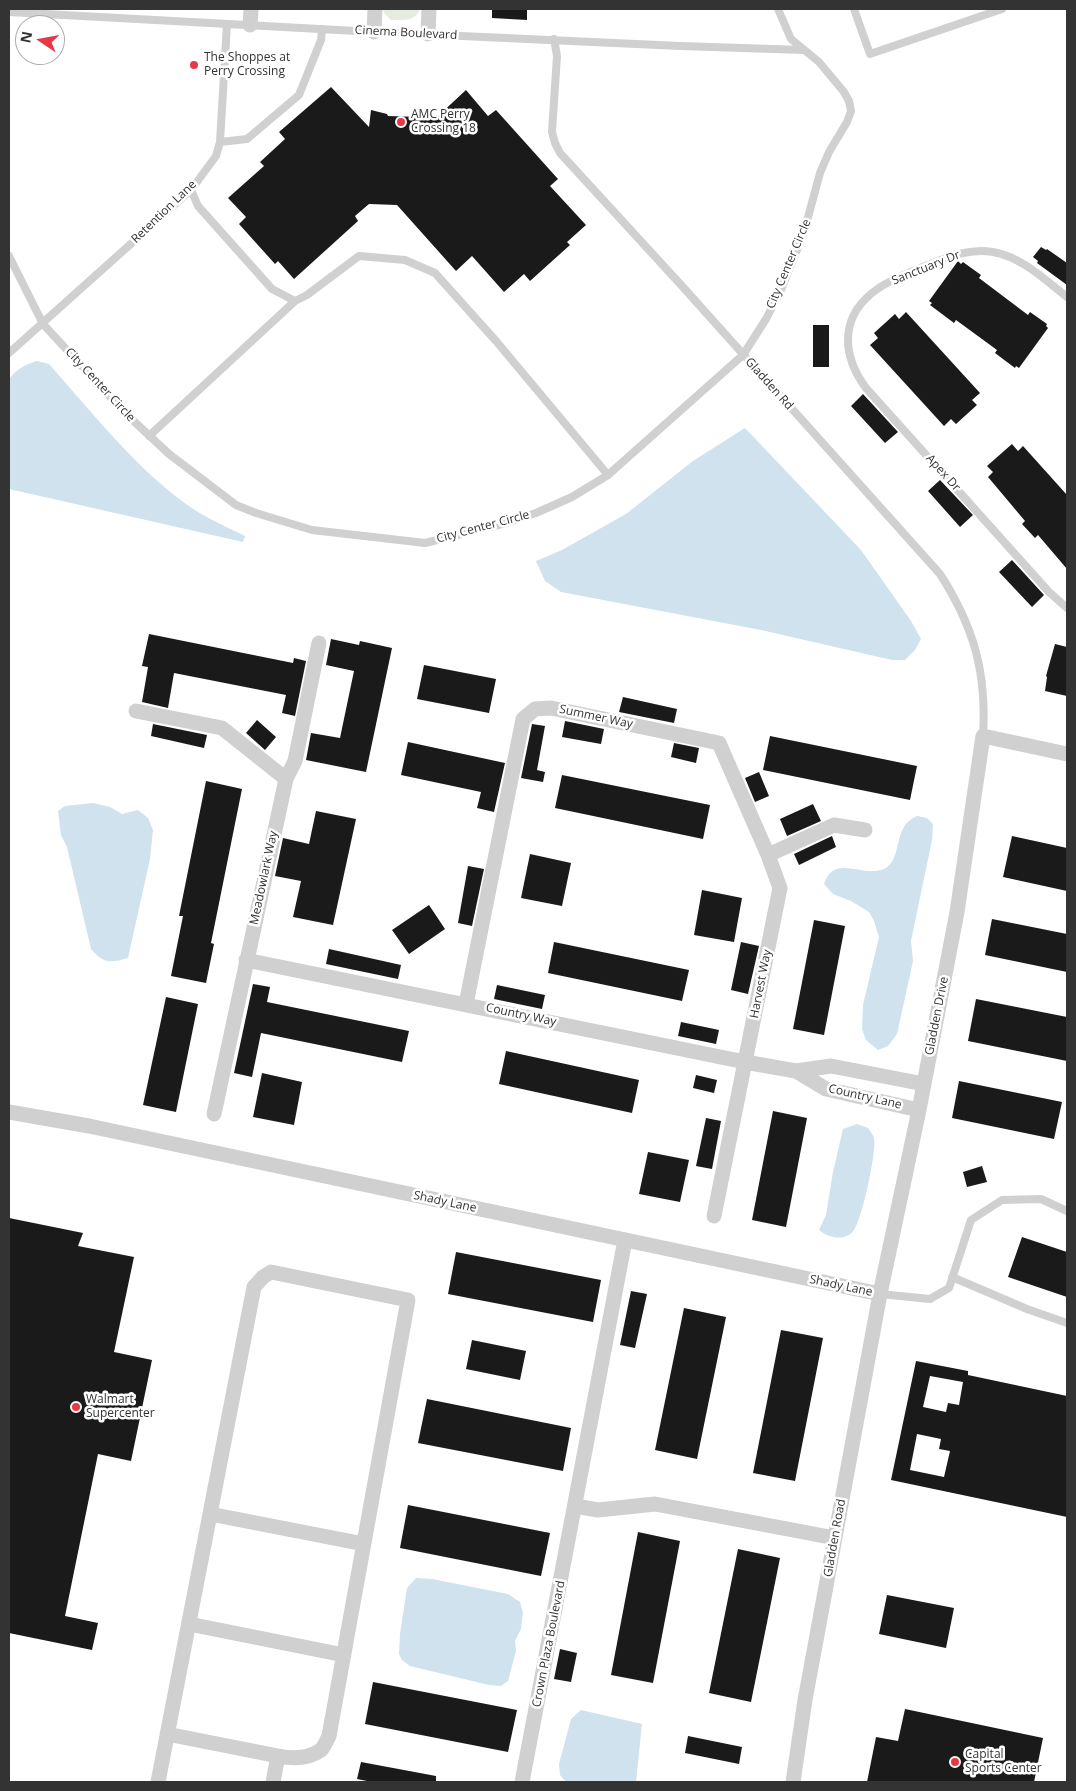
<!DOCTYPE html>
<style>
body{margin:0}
#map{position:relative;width:1076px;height:1791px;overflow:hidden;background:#fff;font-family:"Open Sans",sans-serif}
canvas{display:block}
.frame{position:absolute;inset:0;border:10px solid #333;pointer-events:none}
.north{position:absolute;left:15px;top:15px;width:50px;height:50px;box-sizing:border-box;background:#fff;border:1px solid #adadad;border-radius:50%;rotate:282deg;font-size:14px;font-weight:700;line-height:20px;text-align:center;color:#333}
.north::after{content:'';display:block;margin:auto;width:18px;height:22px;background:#e63946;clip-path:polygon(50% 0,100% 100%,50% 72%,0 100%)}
</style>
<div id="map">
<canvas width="1076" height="1791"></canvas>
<div class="frame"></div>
<div class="north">N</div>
</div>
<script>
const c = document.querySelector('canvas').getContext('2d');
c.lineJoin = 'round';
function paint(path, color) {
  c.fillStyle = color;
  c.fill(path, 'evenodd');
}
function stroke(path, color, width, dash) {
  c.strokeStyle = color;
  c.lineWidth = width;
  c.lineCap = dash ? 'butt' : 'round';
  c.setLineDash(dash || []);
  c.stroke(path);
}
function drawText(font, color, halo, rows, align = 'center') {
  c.font = font + ' "Open Sans",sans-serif';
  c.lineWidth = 5;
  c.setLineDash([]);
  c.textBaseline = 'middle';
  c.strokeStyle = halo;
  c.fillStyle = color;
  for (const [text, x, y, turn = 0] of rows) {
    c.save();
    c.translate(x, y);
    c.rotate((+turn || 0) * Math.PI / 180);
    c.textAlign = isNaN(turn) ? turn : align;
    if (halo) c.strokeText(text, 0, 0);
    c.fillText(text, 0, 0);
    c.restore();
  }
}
paint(new Path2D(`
 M383 9H420C415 22 403 20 391 20L384 13Z`), '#e6ecdf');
paint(new Path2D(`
 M37 361 49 364C90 410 129 460 178 498 198 514 222 525 245 536L243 542 9 489V379C17 369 24 365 37 361Z
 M745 428 861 550 911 621 921 639 915 650 905 660H892L761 630 561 592 545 581 536 561 562 550 626 514 693 461Z
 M93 803 110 807 122 814 138 810 148 818 153 830 150 859 128 958C110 963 104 964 91 949L67 847 61 835 58 811 65 806Z
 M917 816 927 818 933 824 932 840 911 941 913 961 897 1034 888 1046 878 1050 866 1040 862 1029 863 1005 879 937 874 921 869 912 851 901 833 894 824 884C834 853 862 878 884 869 904 859 891 827 917 816Z
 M857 1124 868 1128C870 1131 873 1135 874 1138 877 1151 862 1219 854 1230 846 1242 828 1238 819 1230L826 1215 833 1172 843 1129Z
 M416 1578 432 1579 508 1594 520 1602 523 1613 521 1629 515 1641 516 1651 508 1681 501 1686 489 1685 410 1666 402 1660 399 1654 400 1634 407 1588Z
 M581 1710 642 1724 636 1782H566L560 1775 559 1764 571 1719Z`), '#cfe2ee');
paint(new Path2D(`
 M492 9H527V20L492 18Z
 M331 87 369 127 371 110 387 114 388 116 420 117V115L438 116 466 90 488 116 496 110 558 179 550 186 586 225 567 242 570 245 530 281 524 274 504 292 472 256 456 271 397 205 369 204 355 216 358 221 294 279 278 261 275 264 239 224 246 217 228 198 264 166 260 162 285 139 279 132Z
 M1041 247 1046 250 1047 249 1067 263V285L1037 263 1038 261 1033 257Z
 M958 261 961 264 963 262 981 275 979 278 1028 315 1030 312 1047 324 1046 326 1048 328 1019 368 1016 366 1015 368 995 353 997 350 956 320 954 323 930 305 932 303 929 301Z
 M906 312 980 393 972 400 977 405 956 424 951 419 944 426 870 345 878 338 874 333 895 314 899 319Z
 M813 325H829V367H813Z
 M863 394 898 432 885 443 851 406Z
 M1012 444 1018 451 1023 446 1067 495V569L1038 535 1035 538 1022 524 1025 521 988 477 993 472 987 466Z
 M940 480 973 515 960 527 928 491Z
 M1012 560 1044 595 1032 607 999 572Z
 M149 634 293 663 294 658 306 661 295 716 282 713 286 695 174 673 168 708 142 702 148 667 142 666Z
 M331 639 359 645 360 641 392 648 366 772 306 760 311 733 340 738 354 671 326 665Z
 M1055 644 1067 647V696L1045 691 1047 677 1046 676Z
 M424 665 496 679 489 713 417 699Z
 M623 697 677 709 674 723 619 712Z
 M257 720 276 737 265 750 246 733Z
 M565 721 604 729 601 744 562 737Z
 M153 724 207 735 204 748 151 736Z
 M532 724 545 726 537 770 545 772 543 782 521 778Z
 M770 736 917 766 910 800 763 770Z
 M408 742 505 763 494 812 477 808 481 792 401 775Z
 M674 743 699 748 696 763 671 757Z
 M759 772 769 796 755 802 745 778Z
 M562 775 710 805 703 839 555 808Z
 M206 781 242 789 211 943 214 944 206 983 171 976 183 916H179Z
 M813 804 821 821 787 836 780 819Z
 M316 811 356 819 333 925 293 917 301 881 275 876 283 838 309 844Z
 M832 836 836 847 799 865 794 854Z
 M1012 836 1067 848V891L1003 877Z
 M530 854 571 863 562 906 521 898Z
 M468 866 484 869 472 926 458 923Z
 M702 890 742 898 734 942 694 935Z
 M429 905 445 929 409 954 392 930Z
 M992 919 1067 934V972L985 955Z
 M814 920 845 926 824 1035 793 1029Z
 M554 942 689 970 682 1001 548 973Z
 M741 942 759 946 748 994 731 990Z
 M329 949 401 965 398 979 326 964Z
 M253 984 270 987 267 1002 409 1031 402 1062 261 1033 252 1077 234 1073Z
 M497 985 545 995 542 1009 494 999Z
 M166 997 198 1004 176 1112 143 1105Z
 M976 999 1067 1017V1061L968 1041Z
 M681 1022 719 1030 716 1044 678 1036Z
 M506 1051 639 1080 632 1113 499 1084Z
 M262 1073 302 1082 294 1125 253 1117Z
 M696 1075 717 1080 714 1093 693 1088Z
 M959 1081 1062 1102 1054 1139 952 1118Z
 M773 1111 807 1118 786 1227 752 1220Z
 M706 1118 721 1121 712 1169 696 1166Z
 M648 1152 689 1160 680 1202 639 1194Z
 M982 1166 987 1182 967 1187 963 1172Z
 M9 1218 83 1233 78 1246 134 1257 114 1352 152 1360 131 1461 98 1454 65 1616 98 1623 92 1650 9 1633Z
 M1022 1237 1067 1252V1297L1008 1277Z
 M456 1252 601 1280 593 1322 448 1294Z
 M631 1291 647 1294 635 1348 620 1345Z
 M684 1308 726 1317 697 1459 655 1450Z
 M781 1330 823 1338 795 1481 753 1473Z
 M472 1340 526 1351 520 1380 466 1369Z
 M916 1361 968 1371V1375L1067 1396V1517L891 1480ZM930 1376 963 1382 959 1405 948 1403 946 1412 923 1407ZM917 1434 941 1439 939 1449 950 1451 944 1477 910 1470Z
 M427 1399 571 1428 563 1471 418 1443Z
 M408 1505 550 1533 541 1576 400 1548Z
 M638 1532 680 1541 653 1683 611 1675Z
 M738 1549 780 1558 751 1702 709 1693Z
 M887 1595 954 1608 946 1648 879 1634Z
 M560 1649 577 1653 571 1682 554 1679Z
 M373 1682 517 1710 508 1752 365 1724Z
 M905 1709 1043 1738 1034 1782H867L876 1737 898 1741Z
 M688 1736 742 1747 739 1764 685 1753Z
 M361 1762 436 1776V1782H372L357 1779Z`), '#1a1a1a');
stroke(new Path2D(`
 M854 9 870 54 1002 9
 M9 12 374 32 680 46 804 50
 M554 39 557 56 552 132 555 143 560 153 682 286 940 574C974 627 987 673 983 736
 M220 142 247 139 299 95 321 40 322 29
 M191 190 198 206 272 289 295 301 307 295 359 256 405 260 435 273 496 341 608 475
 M9 256 43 324 125 413 169 454 236 505 256 513 312 530 425 543 506 523 536 513 572 497 608 475 743 355 766 319 781 290 804 232 820 173 829 152 847 122 851 111 849 101 844 92 819 62 791 39 778 9
 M1067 297C1045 280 1022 257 993 252 967 248 946 258 923 267 906 274 887 281 872 293 839 320 843 357 866 388L1049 592 1067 608
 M9 353 191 190 216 156 220 142 227 24
 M149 436 295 301
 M952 1277 1027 1309 1067 1323
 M880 1294 930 1299 949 1288 971 1220 1002 1200 1041 1199 1067 1211`), '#d0d0d0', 8);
stroke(new Path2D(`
 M250 25 251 9
 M374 32 375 9
 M428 34 429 9
 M136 711 222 728 286 779
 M768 855 834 825 865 830
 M246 960 745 1062 796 1071 831 1066 924 1084
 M466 1004 523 719 535 709 551 708 719 743 768 855 780 888 714 1216
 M796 1071 826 1089 919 1110
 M9 1112 89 1126 880 1294
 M214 1114 286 779 295 761 319 643
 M575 1506 598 1510 655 1504 835 1538
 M210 1514 364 1544
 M189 1624 344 1655
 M167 1734 278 1756
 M158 1782 254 1287 263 1277 271 1272 408 1300 329 1736C327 1740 324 1747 321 1750 308 1759 292 1759 278 1756L273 1782
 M522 1782 625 1240
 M793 1782 805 1700 880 1294 919 1110 957 912 983 736 1067 754`), '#d0d0d0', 15);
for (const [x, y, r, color] of [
 [194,65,5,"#e63946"],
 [401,122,5,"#e63946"],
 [76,1407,5,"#e63946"],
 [955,1762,5,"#e63946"]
]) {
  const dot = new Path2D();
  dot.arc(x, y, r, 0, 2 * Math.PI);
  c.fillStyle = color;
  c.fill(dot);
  stroke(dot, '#fff', 2);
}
drawText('12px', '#333', '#fff', [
 ["Cinema Boulevard",406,33,3],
 ["Retention Lane",164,212,-44],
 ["City Center Circle",789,264,-67],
 ["Sanctuary Dr",926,268,-22],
 ["Gladden Rd",769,384,48],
 ["City Center Circle",100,385,47],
 ["Apex Dr",943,473,48],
 ["City Center Circle",483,527,-15],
 ["Summer Way",596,717,12],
 ["Meadowlark Way",264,878,-78],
 ["Harvest Way",761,984,-79],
 ["Country Way",521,1015,12],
 ["Gladden Drive",937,1016,-79],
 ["Country Lane",865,1097,13],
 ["Shady Lane",445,1202,12],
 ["Shady Lane",841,1286,12],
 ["Gladden Road",835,1538,-80],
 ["Crown Plaza Boulevard",549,1644,-79]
]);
drawText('12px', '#333', '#fff', [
 ["The Shoppes at",204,58],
 ["Perry Crossing",204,72],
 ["AMC Perry",411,115],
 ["Crossing 18",411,129],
 ["Walmart",86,1400],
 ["Supercenter",86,1414],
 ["Capital",965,1755],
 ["Sports Center",965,1769]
], 'left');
</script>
